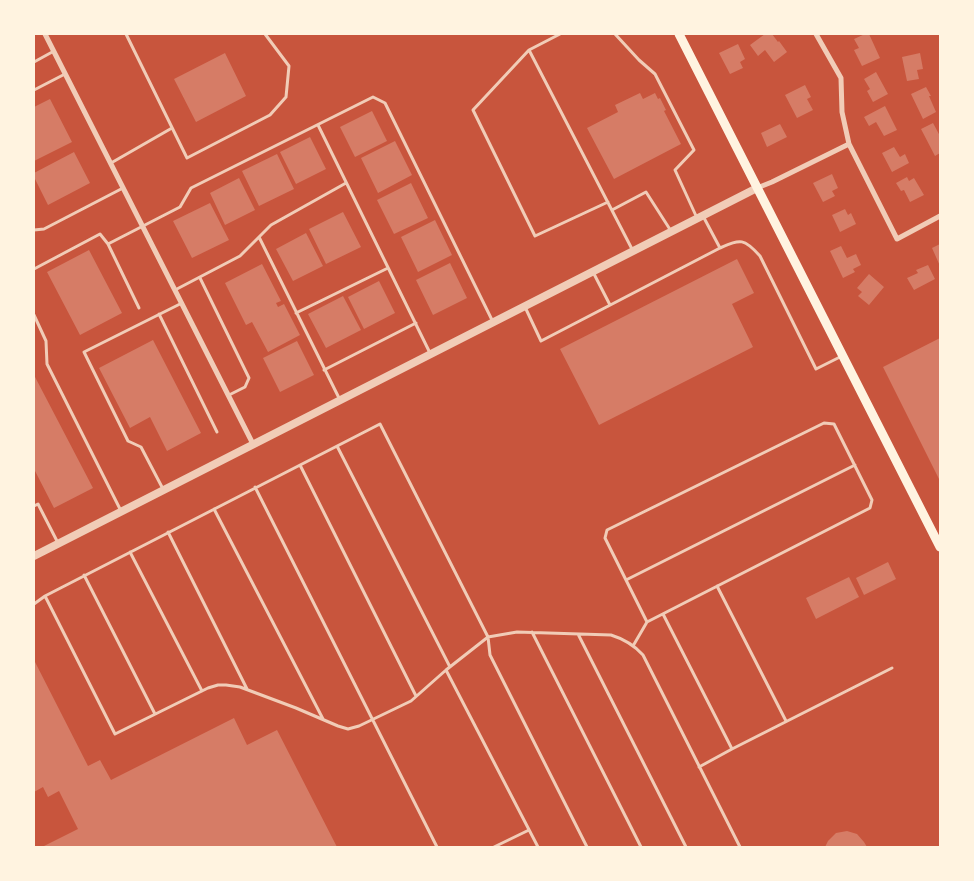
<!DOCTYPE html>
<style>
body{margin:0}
#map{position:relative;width:974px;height:881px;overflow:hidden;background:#c8553d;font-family:"Public Sans",sans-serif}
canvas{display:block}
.frame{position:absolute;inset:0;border:35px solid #fff3e0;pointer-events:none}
</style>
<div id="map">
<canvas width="974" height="881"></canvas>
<div class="frame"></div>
</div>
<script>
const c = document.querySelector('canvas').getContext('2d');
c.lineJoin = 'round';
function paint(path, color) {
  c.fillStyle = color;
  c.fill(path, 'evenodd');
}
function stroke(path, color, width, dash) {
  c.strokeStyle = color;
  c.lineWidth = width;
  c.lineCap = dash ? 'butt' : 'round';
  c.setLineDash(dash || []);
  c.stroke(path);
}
paint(new Path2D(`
 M765 34H772L778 42 779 41 787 52 774 62 765 50 758 56 750 45Z
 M865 34H869L880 58 862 66 854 50 859 48 854 39Z
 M738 44 745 59 740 62 743 68 730 74 719 53Z
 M225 53 246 96 196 122 174 79Z
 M920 53 923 69 917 70 919 79 907 81 902 57Z
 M876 72 888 94 873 102 867 91 870 89 864 79Z
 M805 85 811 97 807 99 813 110 797 118 785 95Z
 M926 87 931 96H929L936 112 923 119 911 94Z
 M640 93 643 99 655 93 658 99 660 98 666 110 664 111 681 144 614 179 587 128 618 112 615 105Z
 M50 99 72 142 34 161V107Z
 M885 106 897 130 884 136 876 122 869 126 864 117Z
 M372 111 387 141 355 157 340 127Z
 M933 123 940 136V153L935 156 921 129Z
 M780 124 787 137 767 147 761 133Z
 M310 137 326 169 296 184 280 152Z
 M395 141 412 175 378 193 361 158Z
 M894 147 900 157 905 154 909 163 892 172 882 153Z
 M74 152 90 183 48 205 34 177V173Z
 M277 154 294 189 259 206 242 171Z
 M832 174 838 188 832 191 835 196 823 202 813 183Z
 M907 177 909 181 914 178 924 195 910 202 904 190 901 191 896 183Z
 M239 178 255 210 225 225 210 193Z
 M411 183 428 218 394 234 377 200Z
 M210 203 229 240 192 258 173 221Z
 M845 209 848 215 851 213 856 224 840 232 832 215Z
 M343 212 361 247 326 264 309 229Z
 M435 220 452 255 418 272 401 237Z
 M306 233 323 266 293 281 276 249Z
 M940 244V266L932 248Z
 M841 246 847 258 856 254 861 265 853 269 855 272 843 278 830 251Z
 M89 250 122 313 80 335 47 272Z
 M737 259 754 293 732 304 753 347 599 425 560 349Z
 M450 263 467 298 433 315 416 280Z
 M262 264 281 301 276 303 278 307 284 304 300 335 268 352 252 322 246 325 225 283Z
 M928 265 935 279 914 290 907 278 918 273 916 270Z
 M869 274 884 287 869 305 858 296 862 292 857 288Z
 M379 281 395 313 364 329 348 297Z
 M343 296 361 330 326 348 308 314Z
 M940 338V481L883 367Z
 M153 340 201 433 167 451 150 417 130 428 99 368Z
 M297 341 314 375 280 392 263 358Z
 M34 375 93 488 54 508 34 469Z
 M888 562 896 579 864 595 856 578Z
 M849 577 859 597 816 619 806 598Z
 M34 660 88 766 100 760 111 780 234 718 247 745 277 730 337 847H42L78 829 59 791 48 797 43 787 34 792Z
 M847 831 857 834 864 842 867 847H825L828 841 836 833Z`), '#d67c66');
stroke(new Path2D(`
 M126 34 187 158 270 115 286 97 289 66 265 34
 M615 34 639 60 655 74 694 150 675 170 697 218
 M529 50 560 34
 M34 62 54 51
 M34 90 65 74
 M318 125 430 353
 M111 163 172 128
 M608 202 535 236 473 110 529 50 633 251
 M612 210 646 192 671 231
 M703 216 720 248C741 239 744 238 760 256L816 369 842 356
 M34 230 44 229 123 188
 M259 237 340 400
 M108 244 139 308
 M34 269 100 234 108 244 180 207 191 188 373 97 385 103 493 322
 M593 272 610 305
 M200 278 249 378 245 387 229 395
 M175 290 240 256 271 225 346 183
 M525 307 541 341 720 248
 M296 313 388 268
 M159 314 217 432
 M34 315 46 341 47 364 121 511
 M324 370 416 323
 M337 446 450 667
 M300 465 416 696
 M255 487 437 847
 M163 489 141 447 128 441 84 352 182 303
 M34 506 38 504 58 543
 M214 509 323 719
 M168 532 247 689
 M130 552 202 691
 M84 575 155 714
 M626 580 855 465
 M717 586 786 721
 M45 596 115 734 208 688 218 685H226L240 687 296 708 338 726 348 729 359 726 411 701 446 670 488 637 517 632 611 635C624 639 634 645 643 655L740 847
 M34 604 45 596 380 424 488 637 490 655 587 847
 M663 614 732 749 699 767
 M532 632 641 847
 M578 634 686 847
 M633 646 647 622 605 538 607 530 824 423 834 424 872 500 870 508 647 622
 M446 670 538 847
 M732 749 892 668
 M494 847 529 830`), '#f1ccb7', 3);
stroke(new Path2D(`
 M45 34 253 444
 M816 34 841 78 842 112 849 144 897 239 940 216
 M757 188 772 182 849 144`), '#f1ccb7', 5);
stroke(new Path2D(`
 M34 556 757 188`), '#f1ccb7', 8);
stroke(new Path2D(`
 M679 34 940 547`), '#fff3e0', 9);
</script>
